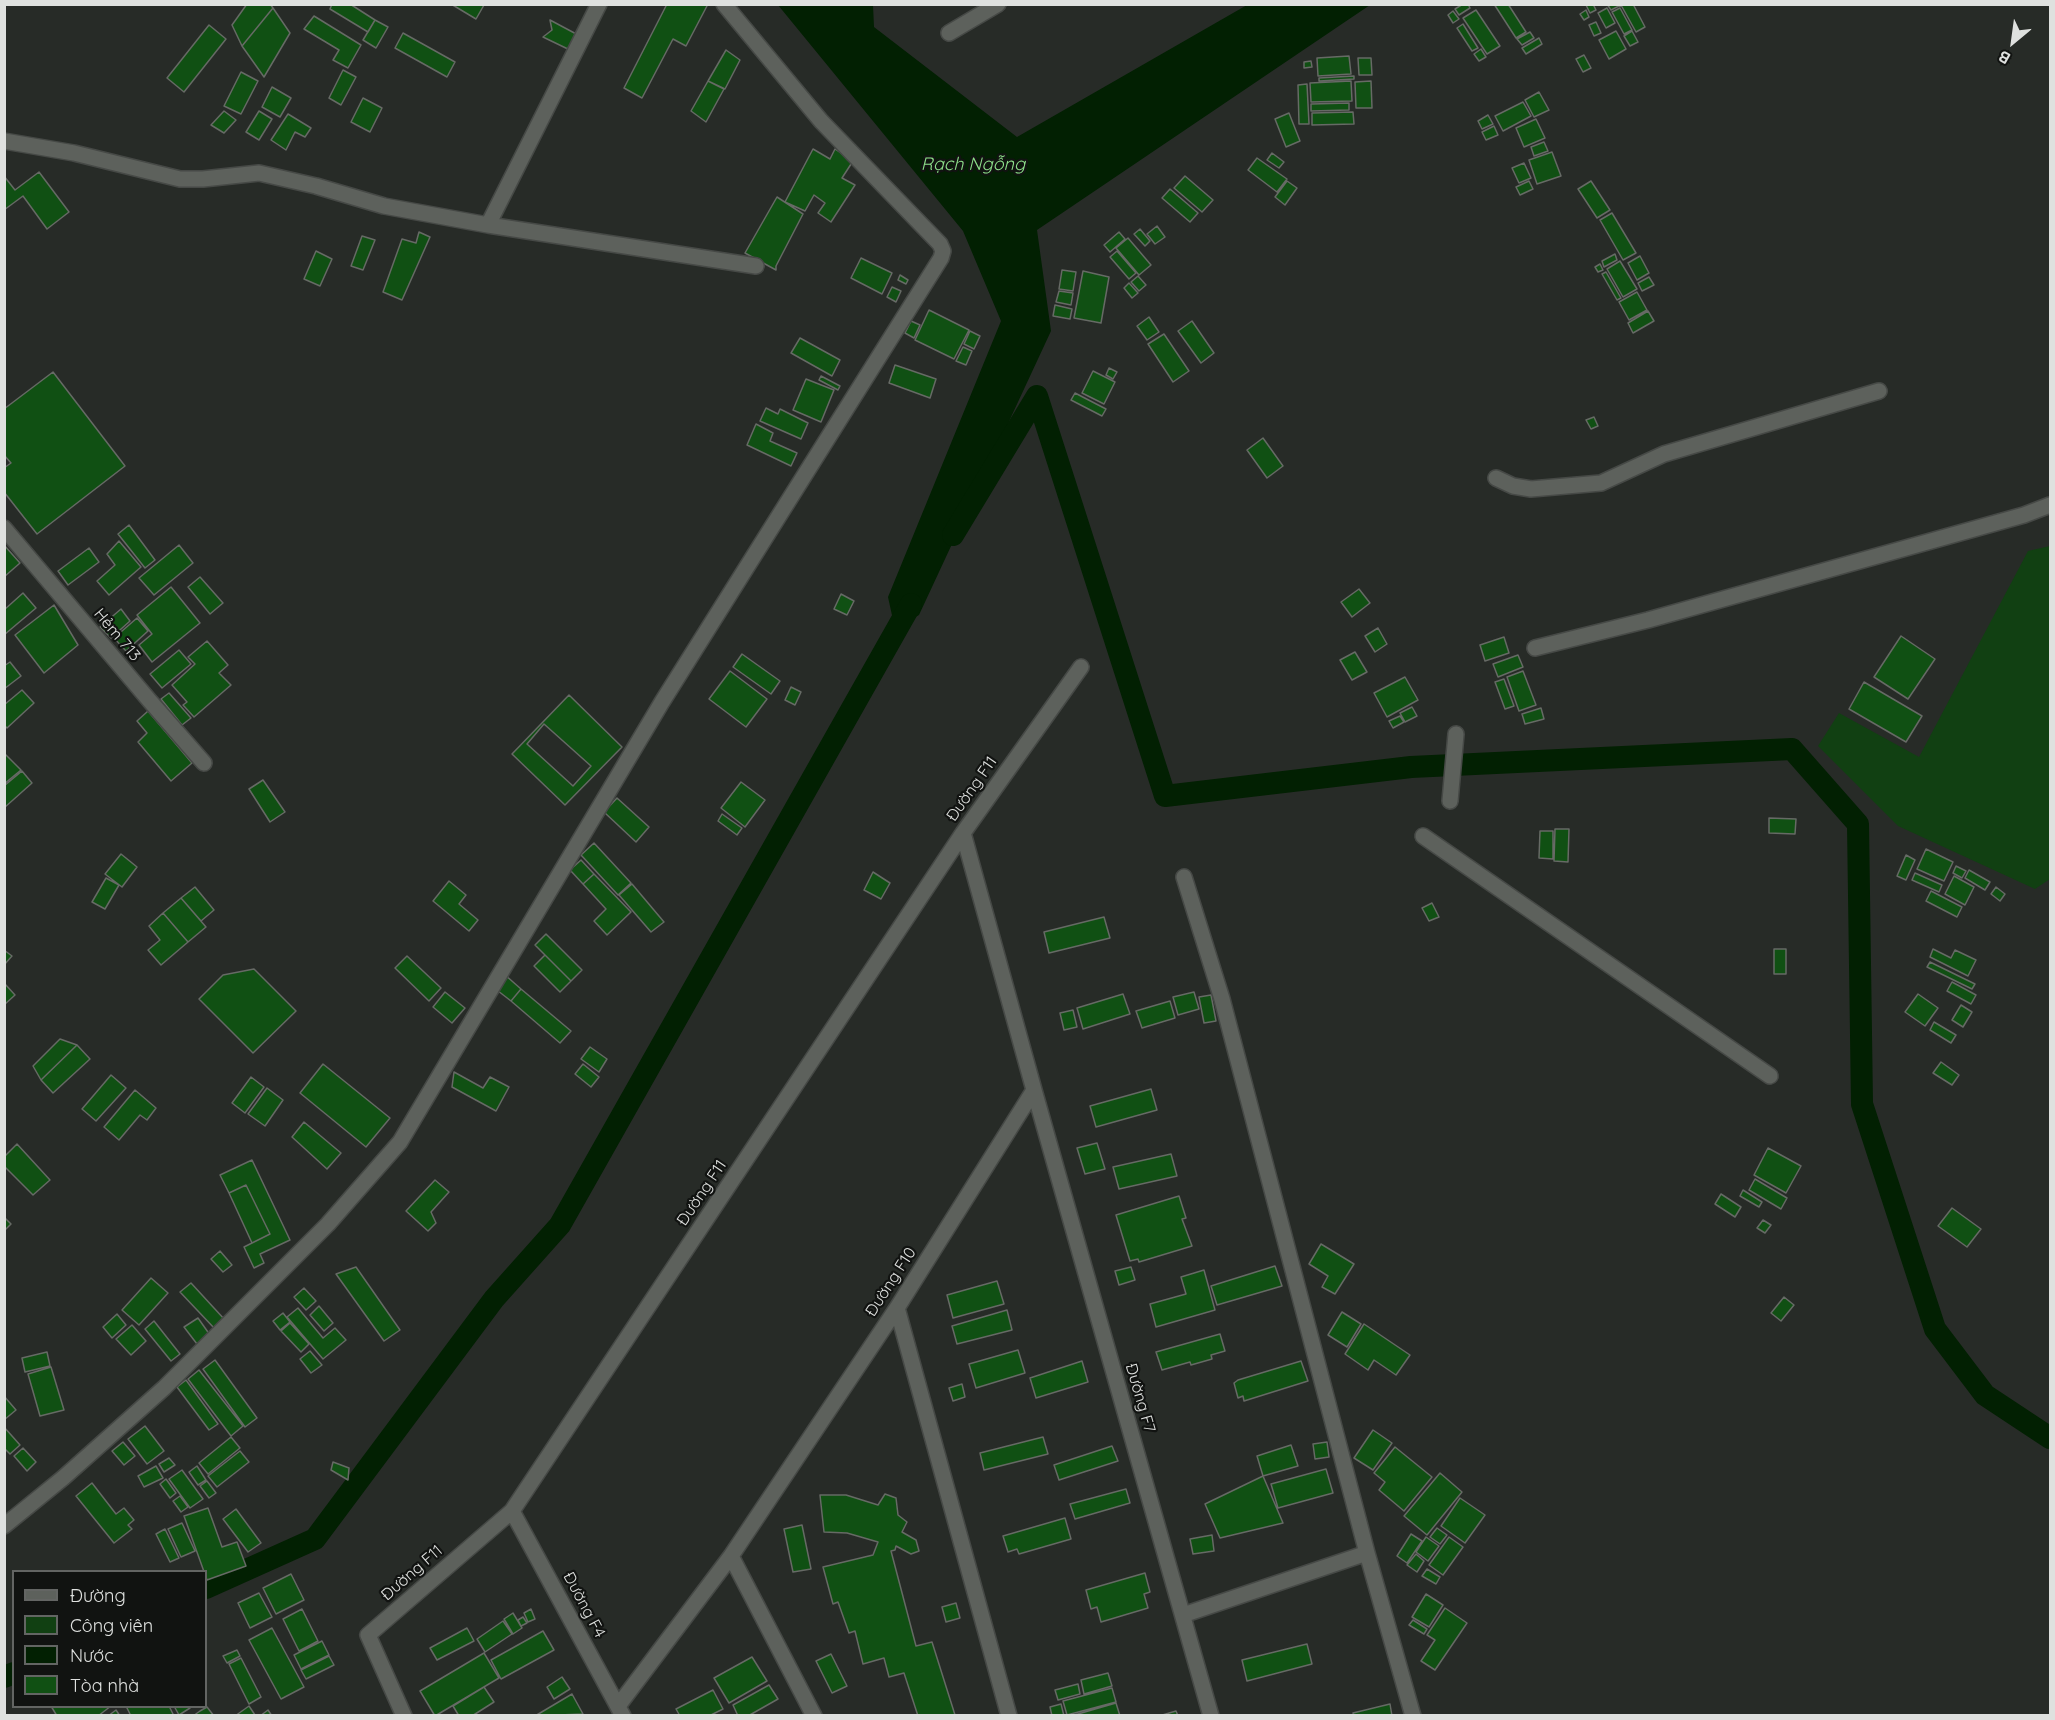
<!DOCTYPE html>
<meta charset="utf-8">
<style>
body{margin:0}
#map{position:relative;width:2055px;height:1720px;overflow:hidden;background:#272b27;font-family:Quicksand,sans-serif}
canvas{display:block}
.frame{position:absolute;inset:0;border:6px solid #dfe1df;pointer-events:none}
.legend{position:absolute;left:12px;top:1570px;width:195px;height:138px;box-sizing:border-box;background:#111311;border:2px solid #636563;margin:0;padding:8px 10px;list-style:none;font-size:18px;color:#dfe1df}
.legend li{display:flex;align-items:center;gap:12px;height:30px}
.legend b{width:30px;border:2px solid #636563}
.north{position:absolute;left:1983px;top:12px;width:60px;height:60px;-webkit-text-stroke:4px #111311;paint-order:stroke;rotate:209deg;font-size:16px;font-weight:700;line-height:24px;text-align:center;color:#dfe1df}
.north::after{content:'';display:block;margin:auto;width:21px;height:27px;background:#dfe1df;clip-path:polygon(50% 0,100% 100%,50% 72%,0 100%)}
</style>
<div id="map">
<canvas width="2055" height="1720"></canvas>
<div class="frame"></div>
<ul class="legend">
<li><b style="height:8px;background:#5d615c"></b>Đường</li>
<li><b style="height:16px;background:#114012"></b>Công viên</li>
<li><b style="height:16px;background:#022002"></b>Nước</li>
<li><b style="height:16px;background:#105013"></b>Tòa nhà</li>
</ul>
<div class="north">B</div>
</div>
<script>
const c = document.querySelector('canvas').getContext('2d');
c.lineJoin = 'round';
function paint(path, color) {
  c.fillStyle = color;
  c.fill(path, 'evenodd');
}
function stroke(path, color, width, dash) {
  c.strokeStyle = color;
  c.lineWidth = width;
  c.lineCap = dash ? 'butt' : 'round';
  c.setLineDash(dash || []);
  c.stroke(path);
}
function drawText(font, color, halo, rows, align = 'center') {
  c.font = font + ' Quicksand,sans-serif';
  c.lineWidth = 4.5;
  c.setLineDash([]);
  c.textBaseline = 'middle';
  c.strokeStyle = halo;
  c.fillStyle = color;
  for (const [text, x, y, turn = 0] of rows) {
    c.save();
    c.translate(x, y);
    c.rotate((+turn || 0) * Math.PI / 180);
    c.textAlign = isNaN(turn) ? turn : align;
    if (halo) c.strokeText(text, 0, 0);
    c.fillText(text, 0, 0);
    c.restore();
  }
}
paint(new Path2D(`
 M2050 546V879L2035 889 1898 826 1818 746 1839 713 1919 757 2028 551Z`), '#114012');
paint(new Path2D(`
 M778 5H873L874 27 1017 137 1247 5H1370L1037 230 1051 331 919 615 895 629 888 597 1001 321 963 231Z`), '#022002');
stroke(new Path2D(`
 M953 535 1037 396 1165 796 1411 767 1792 749 1858 824 1862 1104 1935 1329 1985 1395 2050 1438
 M206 1588 315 1539 494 1299 560 1225 911 604
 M4 1677 14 1673`), '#022002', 22);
const building = new Path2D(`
 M247 4H270L273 8 242 46 232 25Z
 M332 4H350L375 20 368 32 330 9Z
 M451 4H482L484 5 476 19Z
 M667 4H708L686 46 673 39 642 98 624 88Z
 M1463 4H1468L1470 8 1459 15 1455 9Z
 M1494 4H1508L1526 32 1516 38Z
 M1593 4 1596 10 1590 13 1586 5Z
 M1607 4H1633L1645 27 1636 32 1621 5 1611 10Z
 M273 8 290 33 264 77 242 46Z
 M1607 8 1615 23 1606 28 1598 13Z
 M1620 8 1632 30 1624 34 1612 12Z
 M1476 10 1500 46 1487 54 1463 18Z
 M1586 10 1589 17 1584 20 1580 14Z
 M1453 11 1459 19 1453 23 1448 15Z
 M314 16 361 45 348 68 333 60 339 50 304 29Z
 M375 20 388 27 376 48 363 40Z
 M550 20 580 36 572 51 543 37 552 30Z
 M1596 22 1601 33 1594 36 1589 25Z
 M1463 24 1478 48 1472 51 1457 28Z
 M209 25 226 39 184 92 167 78Z
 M1616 31 1626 49 1609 59 1599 40Z
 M1632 31 1638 42 1630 46 1624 36Z
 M1530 32 1534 38 1522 45 1517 39Z
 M403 33 455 62 447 77 395 48Z
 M1539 38 1542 44 1526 54 1522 48Z
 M1481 49 1486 57 1479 61 1474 54Z
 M726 50 740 60 725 89 708 81Z
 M1584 55 1591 68 1583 72 1576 59Z
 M1349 56 1351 74 1318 76 1317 58Z
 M1358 58H1371L1372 75H1359Z
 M1311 61 1312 67 1304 68V62Z
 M343 70 356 77 341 105 329 98Z
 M241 72 258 81 241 114 224 106Z
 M1354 76V79L1319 81V78Z
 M708 81 724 89 706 122 691 111Z
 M1351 81 1352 101 1311 102 1310 83Z
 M1371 81 1372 108H1356L1355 82Z
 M1307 84 1309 124H1299L1298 85Z
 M272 87 291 98 280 117 262 107Z
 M1539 92 1549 110 1534 117 1525 100Z
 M363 98 382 108 370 132 351 122Z
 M1523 102 1531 116 1503 131 1495 116Z
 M1349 103V110L1311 111V104Z
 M224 111 236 120 224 133 211 125Z
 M259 111 272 119 259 140 246 132Z
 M1353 112 1354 124 1312 125V113Z
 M1289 113 1300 141 1286 147 1275 119Z
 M288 114 311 128 305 137 295 132 286 150 271 140Z
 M1488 115 1493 124 1482 129 1478 121Z
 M1536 119 1545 138 1524 147 1516 128Z
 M1494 126 1498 135 1486 140 1482 132Z
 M1544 142 1548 151 1534 156 1531 147Z
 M813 149 830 159 835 149 853 161 842 178 855 185 831 222 818 213 825 203 814 195 805 211 785 202Z
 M1552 152 1561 176 1537 184 1529 160Z
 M1272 153 1284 162 1279 168 1267 160Z
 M1257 158 1287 179 1277 192 1248 170Z
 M1524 163 1531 178 1519 183 1512 168Z
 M39 172 69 212 47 229 23 196 4 210V176L15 190Z
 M1185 176 1213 200 1202 212 1174 188Z
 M1287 181 1297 188 1285 205 1275 197Z
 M1529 181 1533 189 1520 195 1516 187Z
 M1591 181 1610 210 1597 218 1578 189Z
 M1170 189 1198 213 1190 222 1162 198Z
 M777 197 803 214 776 266V270L745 253Z
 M1612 213 1636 253 1623 260 1600 220Z
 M1157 226 1165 237 1155 244 1147 234Z
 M1140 229 1150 241 1145 246 1134 234Z
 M419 232 430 237 402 300 383 292 402 239 416 243Z
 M1119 232 1125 239 1110 252 1104 245Z
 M362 236 375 240 363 270 351 266Z
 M1128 238 1151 265 1139 275 1116 248Z
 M316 251 332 259 320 286 304 279Z
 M1117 251 1136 273 1129 279 1110 257Z
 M1615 254 1617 260 1604 267 1602 261Z
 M1640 256 1649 273 1637 280 1628 263Z
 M861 258 892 273 882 294 851 278Z
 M1620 261 1637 289 1623 297 1607 269Z
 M1600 264 1603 270 1598 272 1595 267Z
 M1062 270 1076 272 1073 291 1059 289Z
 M1083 271 1109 277 1101 323 1074 318Z
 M1606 272 1621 298 1617 300 1602 274Z
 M900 275 908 280 906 284 898 280Z
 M1138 276 1146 285 1139 291 1131 282Z
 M1649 277 1654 285 1642 291 1638 283Z
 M1129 283 1138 293 1132 298 1124 288Z
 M892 287 901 291 896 302 887 297Z
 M1059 291 1073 293 1071 305 1056 302Z
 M1637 292 1647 310 1629 320 1619 302Z
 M1055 305 1072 309 1070 319 1053 316Z
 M929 310 969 330 954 359 915 340Z
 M1648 311 1654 321 1633 333 1628 323Z
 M1149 317 1159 332 1147 340 1137 326Z
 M911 321 920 325 914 338 905 333Z
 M1192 321 1214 353 1201 363 1178 331Z
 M970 331 980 336 974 349 964 344Z
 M1164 334 1189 371 1173 382 1148 344Z
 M800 338 840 360 832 376 791 353Z
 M963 347 972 351 966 365 956 361Z
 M895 365 936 379 930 398 889 383Z
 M1109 368 1117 372 1113 379 1106 375Z
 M1093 371 1115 382 1104 404 1082 393Z
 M53 372 125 466 37 534 4 492V468L11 463 4 455V409Z
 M821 376 840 386 838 390 819 380Z
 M806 379 834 390 821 422 793 410Z
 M1075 393 1106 409 1102 416 1071 400Z
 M766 408 778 414 780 409 808 423 801 439 760 421Z
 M1594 417 1598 426 1591 429 1586 420Z
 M756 424 773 433 770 441 797 453 791 466 747 445Z
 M1263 438 1283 466 1267 478 1247 450Z
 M129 525 155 560 145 568 118 534Z
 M119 541 141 567 109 595 97 581 115 565 107 554Z
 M4 545 20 563 4 577Z
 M179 545 193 563 154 595 139 578Z
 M89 548 99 562 68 585 58 571Z
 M200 577 223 603 210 614 188 587Z
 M171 587 200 623 152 662 139 645 152 634 137 615Z
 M1359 589 1370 603 1352 617 1341 602Z
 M23 593 36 608 4 635V610Z
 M841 594 854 601 847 615 834 609Z
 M54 605 78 645 44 673 15 635Z
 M121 609 130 621 111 638 100 627Z
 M137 618 148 631 126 651 114 638Z
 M1378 628 1387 644 1375 652 1365 636Z
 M1901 636 1935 659 1908 699 1874 677Z
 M1504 637 1509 653 1485 661 1480 645Z
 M207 641 228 665 219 673 231 685 194 717 183 705 187 702 172 685 195 664 188 657Z
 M179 650 191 664 162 688 150 674Z
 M1355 652 1367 672 1352 680 1340 660Z
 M742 654 780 681 771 694 733 667Z
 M1518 655 1523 667 1498 677 1493 664Z
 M10 662 21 676 4 689V666Z
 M730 671 767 699 746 727 709 699Z
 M1523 671 1536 705 1519 711 1507 677Z
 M1405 677 1418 700 1387 717 1374 693Z
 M1504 679 1514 706 1505 709 1495 682Z
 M1864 682 1922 716 1906 742 1849 709Z
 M791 687 801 692 795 705 785 700Z
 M22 690 34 703 7 728 4 725V705Z
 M169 693 191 718 182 725 161 699Z
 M569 695 622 747 565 805 512 754Z
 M1412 707 1417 716 1405 722 1400 713Z
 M1541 708 1544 719 1525 724 1522 714Z
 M148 711 192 763 171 781 138 742 147 733 137 721Z
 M1400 716 1404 722 1393 728 1389 721Z
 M544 724 591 766 573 786 527 744Z
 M4 753 21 770 4 784Z
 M22 771 32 783 4 808V786Z
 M263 780 285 812 270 822 249 789Z
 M741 782 765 800 745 827 721 808Z
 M617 798 649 827 636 842 604 812Z
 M722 814 742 828 737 835 718 821Z
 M1769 818 1796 819 1795 834 1769 833Z
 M1555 829H1569L1568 862 1554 861Z
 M1540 831H1553V859L1539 858Z
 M594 843 631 883 618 895 581 855Z
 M1926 849 1953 862 1944 881 1917 869Z
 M121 854 137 867 122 887 105 874Z
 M1906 855 1915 860 1906 880 1897 876Z
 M581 860 594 874 583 884 570 870Z
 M1956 866 1966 871 1962 878 1953 873Z
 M1969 870 1990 882 1985 890 1965 878Z
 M873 872 890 883 881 899 864 890Z
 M1915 873 1942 885 1939 892 1912 880Z
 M594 874 631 912 607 935 594 921 606 909 583 884Z
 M1954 876 1974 887 1965 905 1945 894Z
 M106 878 119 885 105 909 92 902Z
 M449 881 466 895 459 904 478 920 469 931 433 901Z
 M632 884 664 922 651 932 619 895Z
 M195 887 214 910 201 921 181 898Z
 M1996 887 2005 894 2000 901 1991 894Z
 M1931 891 1962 907 1957 917 1926 901Z
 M181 898 206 927 188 942 163 913Z
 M1432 903 1439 917 1429 921 1422 908Z
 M163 913 188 942 161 965 148 950 160 940 149 926Z
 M1104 917 1110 938 1049 953 1044 932Z
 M546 934 582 970 571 981 535 945Z
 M1774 949H1786V974H1774Z
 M1933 949 1951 958 1955 950 1976 960 1968 976 1930 957Z
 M4 950 12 956 4 965Z
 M545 955 571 981 560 992 534 966Z
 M407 956 441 988 429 1001 395 968Z
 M1930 962 1975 984 1972 989 1927 967Z
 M254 969 296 1011 253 1053 199 999 223 975Z
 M504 974 521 989 511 1001 493 987Z
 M1952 982 1976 995 1971 1004 1947 991Z
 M5 984 15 995 4 1005V985Z
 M521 989 571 1031 560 1043 511 1001Z
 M445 992 465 1008 452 1023 433 1007Z
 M1194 992 1199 1009 1178 1015 1173 997Z
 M1123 994 1130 1014 1083 1029 1077 1008Z
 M1918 994 1938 1008 1925 1026 1905 1012Z
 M1211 995 1216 1021 1204 1023 1199 997Z
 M1170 1001 1175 1018 1142 1028 1136 1011Z
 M1961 1005 1972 1012 1963 1027 1952 1020Z
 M1073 1010 1077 1027 1064 1030 1060 1013Z
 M1934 1022 1956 1035 1951 1043 1930 1030Z
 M60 1039 77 1045 41 1080 33 1066Z
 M77 1045 90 1059 53 1093 41 1080Z
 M590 1047 607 1059 599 1072 581 1059Z
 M1941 1062 1959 1075 1952 1085 1933 1073Z
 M323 1064 390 1118 366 1147 300 1093Z
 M583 1064 599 1077 591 1087 575 1074Z
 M454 1072 483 1088 490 1077 509 1087 496 1111 452 1087Z
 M111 1075 126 1088 96 1121 82 1109Z
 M251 1077 264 1087 245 1113 232 1103Z
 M267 1088 283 1100 265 1126 248 1114Z
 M1151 1089 1157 1110 1096 1127 1090 1106Z
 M135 1090 156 1108 147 1120 140 1115 119 1140 104 1127Z
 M304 1122 341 1153 327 1169 292 1137Z
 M1097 1143 1105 1169 1085 1174 1077 1148Z
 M17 1144 50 1180 33 1195 4 1166V1157Z
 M1768 1148 1801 1166 1786 1193 1754 1175Z
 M1171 1154 1177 1176 1119 1189 1113 1167Z
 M252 1160 290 1240 260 1254 264 1263 254 1268 244 1247 270 1234 246 1185 229 1193 220 1175Z
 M1755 1179 1787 1198 1781 1209 1749 1190Z
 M435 1180 449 1192 431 1212 436 1223 428 1231 406 1211Z
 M246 1185 270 1234 252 1243 229 1193Z
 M1743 1190 1762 1202 1759 1207 1740 1196Z
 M1721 1194 1741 1207 1735 1217 1715 1204Z
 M1179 1196 1186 1218 1182 1219 1192 1246 1139 1262 1138 1259 1130 1261 1116 1215Z
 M1952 1208 1981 1229 1967 1247 1938 1226Z
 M4 1217 11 1224 4 1231Z
 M1763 1220 1771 1225 1765 1233 1757 1228Z
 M1321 1244 1354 1264 1335 1294 1322 1287 1328 1276 1309 1264Z
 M220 1251 232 1265 223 1272 211 1259Z
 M1275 1266 1282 1286 1217 1305 1211 1286Z
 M356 1267 400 1330 384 1341 336 1274Z
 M1131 1267 1135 1280 1119 1285 1115 1271Z
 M1204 1270 1215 1310 1156 1327 1150 1304 1186 1294 1181 1277Z
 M151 1278 168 1293 139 1325 122 1310Z
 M997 1281 1004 1304 953 1318 947 1295Z
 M191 1283 225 1320 215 1329 180 1292Z
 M304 1288 316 1301 306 1310 294 1297Z
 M1784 1297 1794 1305 1781 1321 1771 1313Z
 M319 1306 333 1323 324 1331 310 1315Z
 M298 1308 323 1338 335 1328 346 1340 323 1359 287 1317Z
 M1007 1310 1012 1330 957 1344 952 1326Z
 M1342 1312 1361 1324 1347 1347 1328 1335Z
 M283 1313 290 1322 280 1330 273 1321Z
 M117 1314 126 1325 112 1338 103 1327Z
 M198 1318 210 1335 197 1344 184 1327Z
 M154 1321 180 1354 171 1361 145 1329Z
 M290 1323 309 1344 301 1352 281 1331Z
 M1364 1324 1410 1355 1396 1375 1374 1360 1368 1370 1345 1354Z
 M132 1325 146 1341 131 1355 116 1339Z
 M1220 1334 1225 1351 1211 1355 1212 1359 1191 1365 1190 1362 1162 1370 1156 1352Z
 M1018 1350 1025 1373 976 1388 969 1364Z
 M310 1351 322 1365 311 1373 300 1359Z
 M47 1352 50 1366 25 1372 22 1358Z
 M215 1360 257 1418 245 1427 203 1369Z
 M1082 1361 1088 1382 1036 1398 1030 1378Z
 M1301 1361 1308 1381 1244 1401 1243 1396 1238 1398 1234 1383 1238 1380Z
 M51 1367 64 1410 40 1416 28 1374Z
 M199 1370 243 1426 231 1436 188 1379Z
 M186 1380 218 1424 209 1430 177 1387Z
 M962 1384 965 1397 953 1401 949 1388Z
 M4 1396 16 1410 4 1420Z
 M145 1426 164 1451 147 1464 128 1439Z
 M4 1427 20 1445 10 1454 4 1448Z
 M1373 1430 1392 1443 1373 1470 1354 1458Z
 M231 1437 240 1448 208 1474 199 1463Z
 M1043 1437 1048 1454 984 1470 980 1453Z
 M123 1442 135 1456 124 1465 112 1451Z
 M1327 1442 1329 1457 1315 1459 1313 1444Z
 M1291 1445 1298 1466 1263 1476 1257 1456Z
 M1112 1446 1118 1461 1059 1480 1054 1465Z
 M1395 1447 1432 1477 1404 1511 1379 1490 1385 1482 1374 1473Z
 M23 1448 36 1462 27 1471 14 1456Z
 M240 1451 249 1462 217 1487 208 1476Z
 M169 1458 175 1465 164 1472 159 1464Z
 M333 1462 349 1468 348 1480 331 1470Z
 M156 1466 163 1478 144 1487 138 1476Z
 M197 1466 206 1480 198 1485 189 1472Z
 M1326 1469 1333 1493 1278 1508 1271 1484Z
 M182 1470 203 1499 190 1508 169 1479Z
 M1440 1473 1462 1492 1427 1535 1404 1516Z
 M1263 1476 1283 1523 1220 1538 1205 1504Z
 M166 1479 176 1493 170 1498 160 1484Z
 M207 1481 216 1493 209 1498 200 1486Z
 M92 1483 116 1514 124 1508 134 1520 128 1525 132 1529 114 1543 76 1496Z
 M1126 1489 1130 1503 1075 1519 1070 1504Z
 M885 1494 896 1498 898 1515 907 1522 902 1532 916 1540 919 1551 911 1554 896 1546 895 1550 891 1551 916 1646 932 1642 955 1715 918 1716 904 1673 889 1677 884 1658 863 1664 855 1631 849 1633 838 1602 833 1604 823 1567 873 1555 878 1542 847 1533 824 1532 820 1495H846L878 1505Z
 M180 1496 188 1507 181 1512 173 1501Z
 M1460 1498 1485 1515 1465 1543 1441 1526Z
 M208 1508 222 1547 237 1542 246 1566 207 1580 184 1516Z
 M236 1509 261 1543 248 1552 223 1519Z
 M1065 1518 1071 1539 1019 1554 1017 1549 1008 1552 1003 1536Z
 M182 1523 195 1551 181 1557 168 1529Z
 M802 1525 811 1569 793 1572 784 1529Z
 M1437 1528 1447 1535 1440 1544 1430 1537Z
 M165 1529 179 1558 170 1562 156 1534Z
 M1411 1534 1422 1541 1407 1563 1397 1556Z
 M1212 1535 1214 1551 1193 1554 1190 1539Z
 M1426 1537 1439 1546 1428 1561 1416 1552Z
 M1449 1537 1463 1547 1443 1575 1429 1565Z
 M1416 1554 1424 1561 1417 1572 1407 1565Z
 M1427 1569 1440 1577 1436 1584 1422 1576Z
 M1145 1573 1150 1592 1144 1594 1148 1608 1101 1622 1097 1607 1091 1609 1086 1590Z
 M291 1574 304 1600 276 1614 263 1588Z
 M259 1593 272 1617 250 1628 238 1603Z
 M1426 1594 1443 1605 1429 1627 1412 1617Z
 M956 1603 960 1618 946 1622 942 1607Z
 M1445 1608 1467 1623 1435 1670 1421 1661 1435 1640 1427 1635Z
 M302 1609 318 1641 299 1651 283 1619Z
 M531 1609 535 1619 528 1622 524 1613Z
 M513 1613 522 1628 513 1634 504 1619Z
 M523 1617 527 1623 521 1626 518 1620Z
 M1413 1620 1427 1629 1424 1634 1409 1625Z
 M503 1621 512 1634 485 1652 477 1639Z
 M272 1628 304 1687 281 1699 249 1640Z
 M467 1628 474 1641 437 1660 430 1648Z
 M543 1631 554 1650 501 1679 491 1660Z
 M322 1641 329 1655 301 1669 294 1655Z
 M1307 1644 1312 1664 1247 1681 1242 1660Z
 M237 1650 240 1656 227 1663 223 1656Z
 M484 1653 499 1678 435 1716 420 1691Z
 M831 1654 847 1686 832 1693 816 1661Z
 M329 1656 334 1665 306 1679 301 1670Z
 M752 1657 767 1681 729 1703 714 1678Z
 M241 1658 261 1697 249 1704 229 1664Z
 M1108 1673 1112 1686 1084 1694 1081 1680Z
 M562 1677 570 1689 554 1699 547 1687Z
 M1078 1684 1080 1694 1058 1700 1055 1690Z
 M769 1685 778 1699 748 1716H738L733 1705Z
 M484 1687 494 1702 472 1716H459L453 1706Z
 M1112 1688 1116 1702 1067 1715 1063 1701Z
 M713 1690 723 1709 709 1716H680L676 1709Z
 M572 1694 583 1714 535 1716Z
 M1116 1703 1120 1716H1071Z
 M1061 1704 1064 1716H1052L1050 1707Z
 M1390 1704 1392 1716H1354L1353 1713Z
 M51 1706H111L98 1716H57Z
 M126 1706H169L174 1716H131Z
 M174 1706H189L190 1708 179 1715Z
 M249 1706 255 1715 235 1716Z
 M207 1707 214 1716H193L200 1711Z
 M116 1710 120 1716H108Z
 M268 1710 272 1716H260Z
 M1176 1711 1178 1716H1159Z`);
paint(building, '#105013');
stroke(building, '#666a65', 1.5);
const pedestrian = new Path2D(`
 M1423 836 1770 1076`);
const minor = new Path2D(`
 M949 33 998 4
 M4 141 74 153 180 179H203L259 173 316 186 384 206 488 225 756 266
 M488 225 599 4
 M1496 478 1513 486 1531 489 1601 483 1664 454 1879 391
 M4 528 149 700 204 763
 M1535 648 1648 620 2024 515 2050 505
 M1450 801 1456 734
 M1184 877 1222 999 1367 1553 1413 1716
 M1034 1090 1211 1716
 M897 1308 1009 1716
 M512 1511 623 1716
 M4 1526 63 1478 164 1388 328 1224 400 1142 662 702 941 258 943 251 940 244 821 121 724 4
 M731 1556 814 1716
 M1183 1615 1367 1553
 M618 1706 731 1556 897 1308 1034 1090 963 833
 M404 1716 368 1635 512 1511 963 833 1081 667`);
stroke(pedestrian, '#464946', 18);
stroke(minor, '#464946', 18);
stroke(pedestrian, '#5d615c', 15);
stroke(minor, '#5d615c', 15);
drawText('16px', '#dfe1df', '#111311', [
 ["Hẻm 713",117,635,50],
 ["Đường F11",972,789,-55],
 ["Đường F11",702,1193,-56],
 ["Đường F10",891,1282,-57],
 ["Đường F7",1140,1398,74],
 ["Đường F11",412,1573,-41],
 ["Đường F4",584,1605,62]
]);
drawText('italic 18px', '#8ee18b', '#111311', [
 ["Rạch Ngỗng",973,165]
]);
</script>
